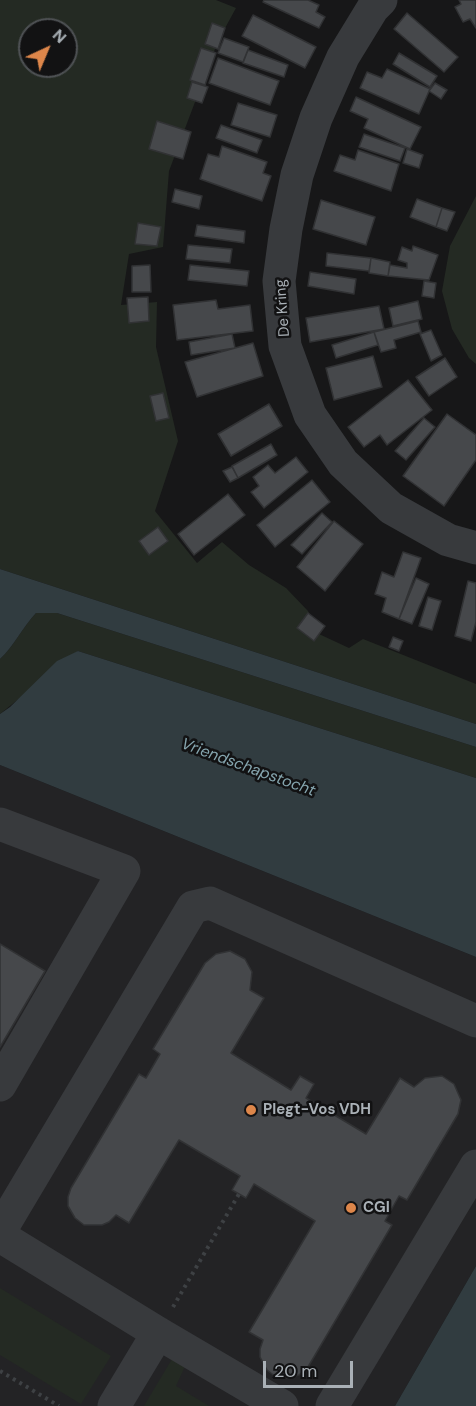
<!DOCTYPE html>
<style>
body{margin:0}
#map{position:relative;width:476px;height:1406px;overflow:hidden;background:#171718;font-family:"DM Sans",sans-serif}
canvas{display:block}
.north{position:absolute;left:18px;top:18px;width:60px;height:60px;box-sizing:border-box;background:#121213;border:2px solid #4f5255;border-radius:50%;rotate:44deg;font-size:16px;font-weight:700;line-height:24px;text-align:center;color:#aab1b7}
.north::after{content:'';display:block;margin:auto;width:21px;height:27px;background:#dd864a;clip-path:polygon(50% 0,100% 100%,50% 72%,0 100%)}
.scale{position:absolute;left:263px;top:1361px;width:90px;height:27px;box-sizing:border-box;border:3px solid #aab1b7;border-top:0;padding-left:8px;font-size:18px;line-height:21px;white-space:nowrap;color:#aab1b7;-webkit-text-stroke:4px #121213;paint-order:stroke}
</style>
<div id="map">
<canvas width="476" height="1406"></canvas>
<div class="north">N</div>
<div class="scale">20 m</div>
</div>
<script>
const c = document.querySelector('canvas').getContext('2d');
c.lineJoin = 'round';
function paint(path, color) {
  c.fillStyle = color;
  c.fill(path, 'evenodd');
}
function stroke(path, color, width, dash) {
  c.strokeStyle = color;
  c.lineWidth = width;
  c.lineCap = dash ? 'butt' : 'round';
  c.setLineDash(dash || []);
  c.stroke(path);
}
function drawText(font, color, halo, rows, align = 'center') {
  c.font = font + ' "DM Sans",sans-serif';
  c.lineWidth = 5;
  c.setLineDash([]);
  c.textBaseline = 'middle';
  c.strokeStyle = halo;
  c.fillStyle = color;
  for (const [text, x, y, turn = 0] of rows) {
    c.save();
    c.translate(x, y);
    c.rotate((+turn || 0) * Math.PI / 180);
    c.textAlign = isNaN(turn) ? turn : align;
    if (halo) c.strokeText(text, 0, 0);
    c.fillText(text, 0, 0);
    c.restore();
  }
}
paint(new Path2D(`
 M0 765 476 957V1266L395 1406H0Z`), '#232325');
paint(new Path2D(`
 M0 0H216L236 8 218 41 169 171 163 247 129 254 121 305 157 302 156 347 178 441 155 511 197 563 222 542 249 565 286 588 308 611 319 634 349 648 363 639 476 684V724L0 569ZM30 30H66V66H30Z
 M476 196V364L469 358 452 329 442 291 450 246Z
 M36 613H57L476 747V778L78 651 0 714V659C14 646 22 628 36 613Z
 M0 1288 111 1356 81 1404 0 1355Z
 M172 1359 187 1362 176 1386 209 1406H144Z`), '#242a23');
paint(new Path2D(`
 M0 569 476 724V747L57 613H36C22 628 14 646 0 659Z
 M78 651 476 778V957L0 765V714L10 707 57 661Z
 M476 1266V1406H395Z`), '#313c40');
const building = new Path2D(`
 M264 0H308L319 5 316 12 325 17 319 28 263 2Z
 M459 0H476V28L470 19 463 22 455 7 461 4Z
 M407 13 458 57 444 72 394 29Z
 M253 15 316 47 305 68 242 36Z
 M212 23 225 28 218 49 205 44Z
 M224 38 249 47 243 62 218 53Z
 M201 48 216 53 205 85 190 80Z
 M248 50 288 65 284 77 243 63Z
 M399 53 437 76 430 87 393 64Z
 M218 58 279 81 270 105 209 83Z
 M387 69 430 89 419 114 360 88 367 72 382 78Z
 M192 82 208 87 202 103 187 98Z
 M435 83 447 90 441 99 429 91Z
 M356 97 421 127 410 149 364 128 368 119 350 111Z
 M238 103 277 115 270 137 231 125Z
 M157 121 191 132 183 159 149 149Z
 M221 125 262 140 257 153 216 138Z
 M364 134 405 148 400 161 359 147Z
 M222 146 267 162 263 173 271 176 262 201 200 179 208 154 219 157Z
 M407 149 423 155 419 168 403 163Z
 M358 150 399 164 391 191 334 171 340 155 355 160Z
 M175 189 202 196 199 209 172 202Z
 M417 199 442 208 436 227 410 217Z
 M321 200 375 217 366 245 313 229Z
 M442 208 455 212 447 231 436 227Z
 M138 223 161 227 157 246 135 244Z
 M197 225 245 231 244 243 195 236Z
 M188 245 232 249 230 263 186 259Z
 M413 246 438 255 429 280 388 276 390 265 407 268V263L398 260 402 247 412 251Z
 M327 253 371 258 369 271 326 266Z
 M371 258 390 262 388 276 369 273Z
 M150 265 151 292H132V266Z
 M190 265 249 271 247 286 188 280Z
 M310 272 356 279 354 294 308 286Z
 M424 281 436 283 434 298 422 296Z
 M148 297 149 321 129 323 127 298Z
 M216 300 218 309 250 305 253 331 177 340 173 305Z
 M418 301 422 319 393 326 389 308Z
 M379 306 384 329 310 342 306 318Z
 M418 321 421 332 394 340 396 348 381 352 374 332Z
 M431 330 442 355 431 361 420 334Z
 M374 332 378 345 336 358 332 345Z
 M232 334 235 348 191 355 189 342Z
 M253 343 263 376 197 397 185 362Z
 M373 356 382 387 334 400 326 368Z
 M445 358 457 377 429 396 416 377Z
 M408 380 432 410 387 445 380 435 364 447 348 427Z
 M163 393 169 418 156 421 150 396Z
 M269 404 282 426 231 456 218 434Z
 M447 414 476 435V460L444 506 403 476Z
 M424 418 435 427 406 460 395 451Z
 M271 444 277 455 238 478 232 466Z
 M296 457 308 472 264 508 251 492 259 486 253 477 268 465 275 473Z
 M232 467 238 478 230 482 223 471Z
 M312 480 330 502 275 547 257 525Z
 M228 494 245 515 194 555 178 534Z
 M322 513 332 522 302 554 291 545Z
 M334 521 363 544 325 591 297 567Z
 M158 527 168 541 149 555 139 541Z
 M403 552 421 558 399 619 382 612 386 598 375 594 382 572 394 577Z
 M416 578 429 584 412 624 399 619Z
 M468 581 476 583V622L471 641 455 636Z
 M428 597 441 601 432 630 419 626Z
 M308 613 325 626 314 641 297 628Z
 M393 637 403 641 399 651 389 647Z
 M0 944 45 971 0 1047Z
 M230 951 245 959 252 972 250 990 264 998 231 1053 291 1090 300 1076 314 1084 306 1098 366 1134 400 1078 414 1087 425 1078 442 1076 454 1084 461 1100 458 1114 407 1200 399 1196 385 1221 392 1225 308 1367 299 1375 288 1378 276 1377 267 1370 260 1357V1349L263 1340 249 1332 315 1221 254 1184 246 1198 232 1190 240 1176 179 1140 129 1223 116 1215 109 1222 102 1225H84L75 1218 68 1206V1197L71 1188 139 1074 146 1078 160 1054 153 1049 205 963 216 954Z`);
paint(building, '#46484b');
stroke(building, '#313234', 1.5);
stroke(new Path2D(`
 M173 1307 239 1194
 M0 1371 59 1406`), '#3e4144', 4, [3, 4.5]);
stroke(new Path2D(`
 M381 0 373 8 343 57 316 118 297 175 286 229 279 281 285 346 310 415 343 463 391 508 448 540 476 548
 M0 824 124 871 0 1085
 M0 1231 193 907 210 903 476 1021
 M0 1236 158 1333 282 1406
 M114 1406 158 1333
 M332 1406 476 1166`), '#383a3d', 33);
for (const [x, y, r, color] of [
 [251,1110,6,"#dd864a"],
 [351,1208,6,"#dd864a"]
]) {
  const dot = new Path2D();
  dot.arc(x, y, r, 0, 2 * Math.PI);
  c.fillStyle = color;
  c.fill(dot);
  stroke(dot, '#121213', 2);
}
drawText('15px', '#aab1b7', '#121213', [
 ["De Kring",283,308,-94]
]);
drawText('bold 15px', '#aab1b7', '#121213', [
 ["Plegt-Vos VDH",263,1110],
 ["CGI",363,1208]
], 'left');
drawText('italic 16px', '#85a5ae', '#121213', [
 ["Vriendschapstocht",248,768,20]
]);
</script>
